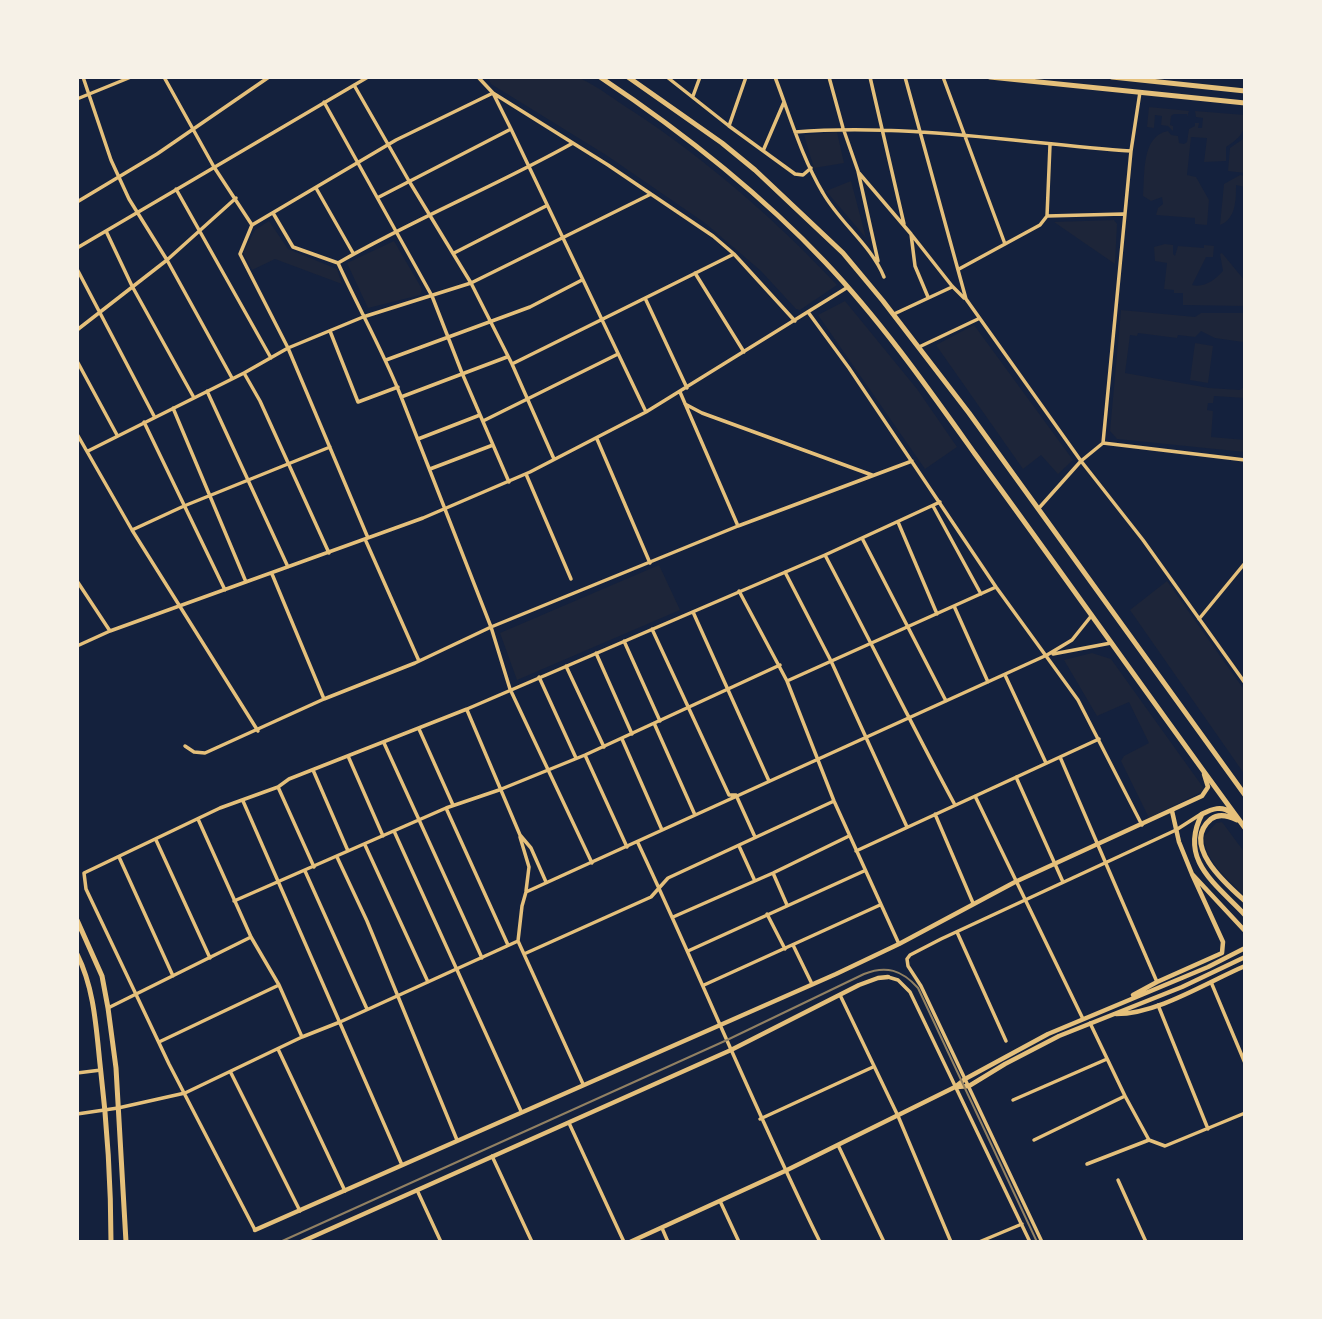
<!DOCTYPE html>
<style>
body{margin:0}
#map{position:relative;width:1322px;height:1319px;overflow:hidden;background:#14213d;font-family:Spectral,serif}
canvas{display:block}
.frame{position:absolute;inset:0;border:79px solid #f6f1e7;pointer-events:none}
</style>
<div id="map">
<canvas width="1322" height="1319"></canvas>
<div class="frame"></div>
</div>
<script>
const c = document.querySelector('canvas').getContext('2d');
c.lineJoin = 'round';
function paint(path, color) {
  c.fillStyle = color;
  c.fill(path, 'evenodd');
}
function stroke(path, color, width, dash) {
  c.strokeStyle = color;
  c.lineWidth = width;
  c.lineCap = dash ? 'butt' : 'round';
  c.setLineDash(dash || []);
  c.stroke(path);
}
paint(new Path2D(`
 M488 77C506 77 567 73 579 78 598 86 616 101 634 112 708 161 776 220 837 285L800 310 796 309 761 271 705 223 606 155 491 84Z
 M1149 107 1189 111 1187 117V114H1174L1171 116 1170 125 1173 126V131L1168 126 1161 125 1162 116 1155 115 1154 128 1147 127Z
 M1195 111 1245 115C1245 133 1241 137 1226 147V161L1204 162 1207 138 1191 137 1187 175 1196 177 1209 200 1207 225 1195 224V218L1156 215 1158 208 1163 204 1162 197 1151 201 1143 196C1145 174 1141 136 1168 131L1171 135 1178 136 1179 143 1184 144 1187 142 1189 129 1195 126V123H1199L1198 128H1202L1203 118 1196 117Z
 M837 132 844 163 814 168 804 135Z
 M1243 139H1245V173L1228 171 1230 148Z
 M1240 175 1245 176V187L1236 185C1236 200 1236 219 1220 225L1224 184Z
 M851 181 866 238 826 191Z
 M1114 220 1117 224 1115 264 1054 222Z
 M269 221 288 249 337 269 342 284 275 259 252 270 243 253 255 230Z
 M394 241 422 289 420 295 368 308 347 263Z
 M1165 244 1173 245V254L1175 256 1178 246 1204 248V245L1214 246 1213 257H1206L1192 285C1204 288 1215 280 1223 271L1220 254 1222 253 1245 281V306L1183 305V293H1174V290L1164 289 1167 263 1155 261 1154 247Z
 M845 301 917 389 957 447 925 469 818 315Z
 M1121 310 1195 317 1201 313H1245L1243 342 1215 338 1201 331 1195 337 1178 335 1177 338 1138 333 1137 336 1130 335 1125 373 1209 388 1240 390 1245 386V398L1214 396 1213 403H1208L1207 410 1213 411 1211 437 1245 440V452L1117 439 1110 431Z
 M974 325 1073 460 1058 474 1041 455 1023 469 936 345Z
 M1195 343 1213 346 1208 383 1190 380Z
 M659 565 680 610 517 680 500 633Z
 M1167 581 1245 691V775L1130 610Z
 M1092 653 1111 659 1205 790 1149 818 1121 761 1124 756 1149 743 1129 702 1097 716 1064 660Z
 M1222 822 1245 853V896C1228 879 1206 863 1204 837L1216 823Z`), '#1d2539');
stroke(new Path2D(`
 M83 77 111 160 129 199 167 260 232 378
 M164 77 214 167 252 225
 M478 77 493 93 511 129 646 412
 M667 77 729 126 795 174 803 175 811 168
 M775 77C790 116 802 158 823 193 840 223 871 245 884 277
 M829 77 843 128 858 171 878 261
 M870 77 904 224
 M905 77 966 299 1081 461 1143 540 1245 683
 M943 77 1005 244
 M354 85 409 181 471 283 512 364 554 459
 M493 93 608 165 713 236 734 254 795 321
 M693 96 700 77
 M77 99 131 77
 M324 102 432 296 462 373 509 482
 M729 126 746 77
 M795 132C907 123 1019 143 1131 151
 M763 151 784 102
 M859 173 911 234 915 266 928 297
 M316 188 353 253
 M176 189 271 358
 M379 197 511 129
 M77 202 157 154 269 77
 M273 213 293 247 338 263C414 219 496 186 573 143
 M1047 216 1050 145
 M252 225 240 254 288 348 368 538
 M252 225 396 140 493 93
 M106 231 132 286 193 396
 M911 234 952 286 964 298
 M77 248 368 77
 M454 253 546 206
 M338 263C358 307 382 349 400 394L491 627 510 689 592 863
 M77 269 154 416
 M959 269 1040 225 1047 216 1123 214
 M695 273 744 352
 M645 298 687 388
 M808 312 849 368 996 587 1078 700 1142 825
 M894 314 952 287
 M77 330 167 260 236 198
 M330 331 358 402 398 387
 M919 347 978 319
 M386 360 530 307 582 280
 M77 361 117 435
 M512 364 734 254
 M244 373 260 401 329 553
 M207 391 288 567
 M680 392 738 526
 M401 397 507 357
 M685 404 702 413 872 475
 M173 408 246 582
 M483 421 618 354
 M144 422 225 590
 M77 434 132 530 258 731
 M418 439 480 415
 M597 439 650 563
 M1103 443 1131 151 1140 92
 M88 451 244 373 288 348 363 317 471 283 651 194
 M430 469 493 445
 M526 474 571 579
 M933 506 981 594
 M1039 508 1081 461 1103 443 1245 460
 M898 522 937 614
 M132 530 184 506 330 447
 M862 538 946 701
 M365 539 419 661
 M825 555C869 638 910 722 955 805
 M785 572 831 661 907 827
 M272 574 324 699
 M77 581 110 631
 M739 591 787 681 834 801 899 944
 M954 606 988 682
 M693 612 769 781
 M1199 619 1245 563
 M652 629 729 795H736L755 837
 M624 641 660 721
 M77 646 110 631 423 518 530 472 646 412 848 287
 M596 653 632 734
 M1053 654 1111 643
 M566 666 604 747
 M1005 675 1046 763
 M539 677 576 758
 M787 681 996 587
 M467 710 520 835 531 848 546 882
 M654 723 695 815
 M419 729 453 805
 M622 739 662 830
 M384 743 482 958
 M185 746 194 752 205 753 324 699 415 663 491 627 738 526 912 461
 M585 755 627 847
 M348 756 383 836
 M1060 757 1157 982
 M313 770 348 851
 M1016 777 1063 882
 M278 787 314 867
 M975 796 1083 1019
 M243 801 402 1165
 M446 808 508 945
 M935 814 973 903
 M198 819 251 937 279 985 302 1037
 M394 831 521 1111
 M520 837 529 867 526 891
 M156 840 210 958
 M638 843C700 975 755 1110 820 1242
 M365 845 428 982
 M739 846 754 879
 M856 851 1099 739
 M119 857 173 976
 M337 857 367 921 457 1140
 M305 871 367 1009
 M773 873 787 905
 M234 901 446 808 499 790 585 755 780 665
 M767 914 785 949
 M673 917 773 873 849 836
 M957 932 1006 1041
 M793 945 812 984
 M688 951 864 871
 M524 954 651 897 668 878 834 801
 M888 977 898 980 910 992 1030 1242
 M1211 982 1245 1063
 M704 985 880 905
 M840 995 898 1116 951 1242
 M1158 1005 1208 1129
 M108 1008 251 937
 M1090 1023 1125 1096 1149 1140 1165 1146 1245 1113
 M159 1042 279 985
 M278 1049 345 1191
 M77 1073 101 1070
 M231 1073 300 1211
 M583 1084 518 941 522 906 526 892 1047 655 1072 640 1092 615
 M1013 1100 1107 1059
 M77 1114 118 1108 185 1093 302 1037 340 1022 518 941
 M760 1119 873 1067
 M569 1123 624 1242
 M1034 1140 1125 1096
 M838 1145 884 1242
 M492 1156 532 1242
 M1087 1164 1149 1140
 M1118 1180 1146 1242
 M417 1190 441 1242
 M720 1201 739 1242
 M662 1228 668 1242
 M255 1230 169 1064 86 889 84 873 220 808 278 787 289 779 467 709 825 555 940 502
 M979 1242 1022 1224
 M1042 1242 921 986 908 966 907 959 910 955 941 939 1176 830 1201 814`), '#e5c07b', 3.5);
stroke(new Path2D(`
 M1172 811 1179 842 1192 874 1245 931
 M1133 995 1157 982 1222 953 1223 942 1192 874
 M1116 1014C1158 1014 1207 982 1245 966
 M957 1087 969 1086 1005 1064 1059 1036 1182 987 1245 957
 M255 1230 836 974 899 944 1015 882 1202 796 1208 787 1204 774
 M301 1242 731 1050 859 985 878 978 888 977
 M630 1242 785 1171 955 1087 965 1079 1048 1034 1208 967 1245 948`), '#e5c07b', 4.5);
stroke(new Path2D(`
 M990 77 1245 103
 M1112 77 1245 91
 M77 920 102 976 108 1008 116 1068 126 1242
 M77 954C94 988 96 1026 100 1064 107 1123 111 1183 111 1242`), '#e5c07b', 5);
stroke(new Path2D(`
 M600 77C681 131 758 191 825 262 881 321 928 388 975 454 1066 578 1154 704 1245 828
 M628 77 722 143 755 170 843 253 883 301 969 413 1245 795
 M1231 813C1222 805 1212 809 1202 814 1178 860 1216 884 1245 915
 M1237 820C1229 816 1219 813 1211 819 1180 845 1227 885 1245 901`), '#e5c07b', 5);
stroke(new Path2D(`
 M280 1242 727 1040 864 974C886 965 902 970 918 988L1037 1242`), '#918062', 2);
</script>
